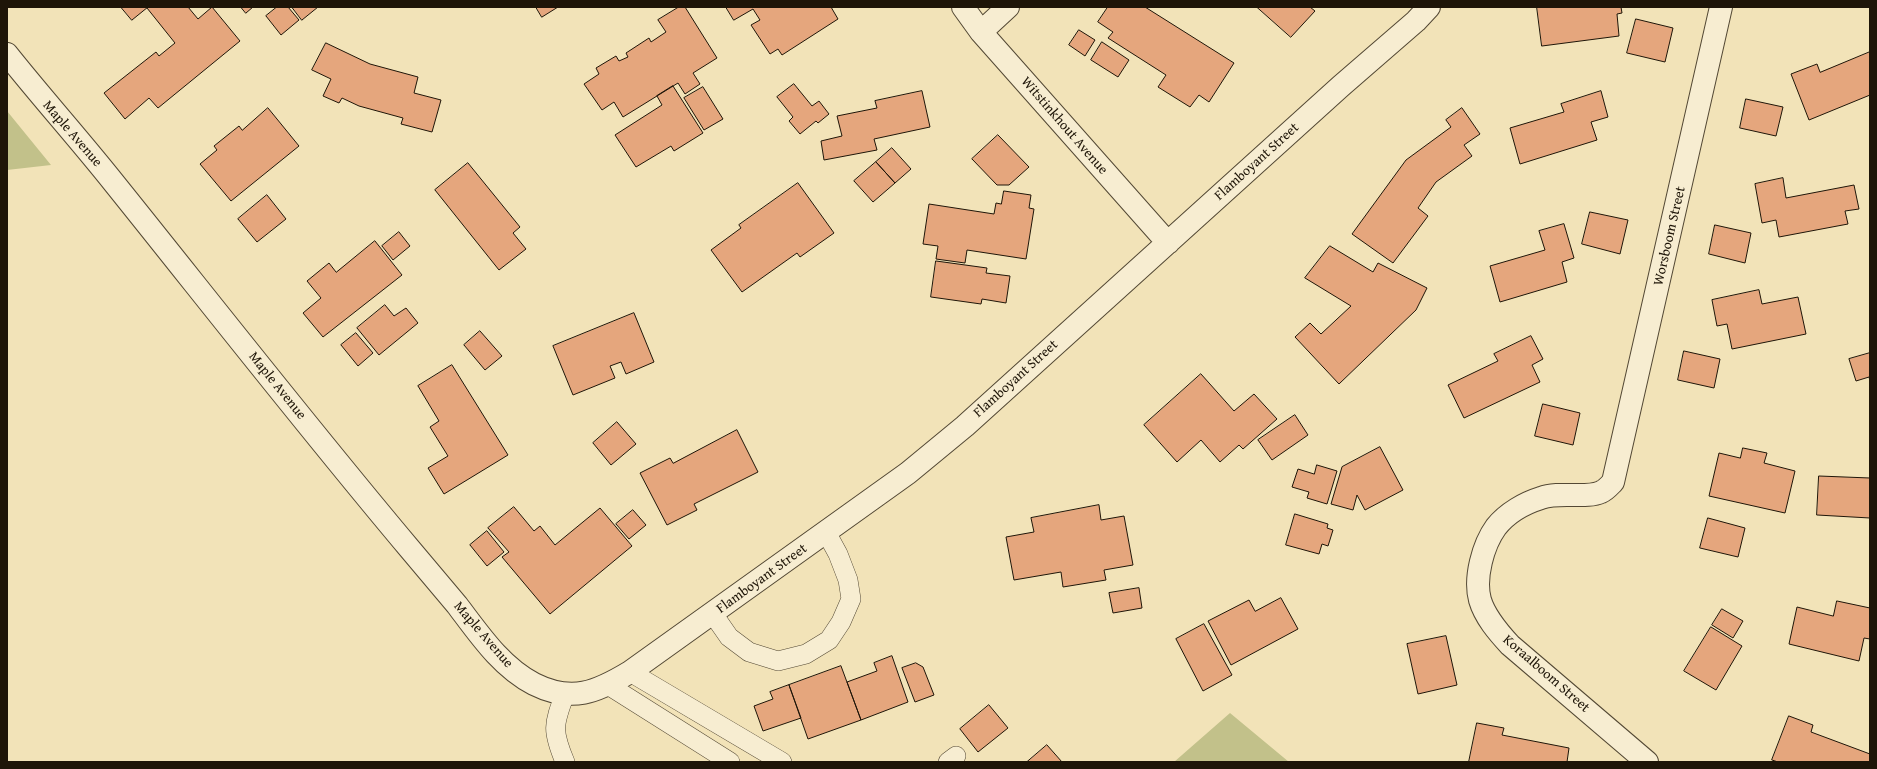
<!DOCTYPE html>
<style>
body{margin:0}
#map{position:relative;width:1877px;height:769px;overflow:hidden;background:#f2e3b8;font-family:"Gentium Book Plus",serif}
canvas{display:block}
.frame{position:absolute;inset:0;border:8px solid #1e1508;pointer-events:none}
</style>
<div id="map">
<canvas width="1877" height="769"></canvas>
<div class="frame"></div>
</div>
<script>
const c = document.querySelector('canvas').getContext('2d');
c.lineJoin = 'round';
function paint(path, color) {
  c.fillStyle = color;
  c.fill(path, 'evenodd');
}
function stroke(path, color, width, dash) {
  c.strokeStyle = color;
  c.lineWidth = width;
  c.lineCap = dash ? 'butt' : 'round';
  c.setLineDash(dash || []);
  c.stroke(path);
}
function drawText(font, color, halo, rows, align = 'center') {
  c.font = font + ' "Gentium Book Plus",serif';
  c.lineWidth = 3;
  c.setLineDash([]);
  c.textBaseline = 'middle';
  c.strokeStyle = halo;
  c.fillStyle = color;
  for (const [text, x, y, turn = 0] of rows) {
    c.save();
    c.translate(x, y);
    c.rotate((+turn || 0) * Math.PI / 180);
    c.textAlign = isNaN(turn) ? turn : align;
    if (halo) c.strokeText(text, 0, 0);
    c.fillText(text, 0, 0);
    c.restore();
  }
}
paint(new Path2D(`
 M7 111 51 165 7 170Z
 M1230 713 1289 762H1174Z`), '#c2c18a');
const building = new Path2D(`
 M121 7H148L132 20Z
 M148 7H188L198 19 212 7 240 41 158 108 149 98 125 119 104 93 156 52 159 56 175 43 147 8Z
 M241 7H253L246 13Z
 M277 7H288L299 20 281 35 266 16Z
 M292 7H318L302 20Z
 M536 7H558L542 17Z
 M679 7H685L717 58 693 73 700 84 685 94 678 83 623 117 614 102 602 110 584 84 599 74 596 68 616 56 619 61 628 57 626 53 649 38 651 42 666 32 658 20Z
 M726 7H831L838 19 782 55 778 49 770 54 751 25 760 20 753 9 734 20Z
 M1108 7H1145L1234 63 1209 102 1199 95 1190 107 1158 87 1166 75 1108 38 1113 32 1098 22Z
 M1257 7H1310L1315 11 1291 37Z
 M1537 7H1621L1622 13 1617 14 1619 36 1542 46Z
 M1636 19 1673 28 1665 62 1627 53Z
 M1079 30 1095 40 1085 56 1069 45Z
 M1102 42 1129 60 1118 77 1091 60Z
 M326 43 370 64 418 77 414 93 441 100 432 132 401 124 403 118 359 106 342 98 339 103 323 96 331 79 312 70Z
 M1870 52V95L1809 120 1791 74 1817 64 1820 72Z
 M794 84 812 106 819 101 829 114 818 123 816 121 800 134 789 121 793 117 777 97Z
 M673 86 703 133 674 151 671 146 636 167 615 135 662 105 657 96Z
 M703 87 723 119 704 130 684 98Z
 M922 91 930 127 874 139 877 150 824 160 821 141 842 136 837 116 877 108 875 101Z
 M1601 91 1608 117 1591 122 1597 140 1520 164 1510 128 1564 112 1561 104Z
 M1746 99 1783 107 1776 136 1740 128Z
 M268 108 299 146 231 201 200 164 217 150 214 146 239 126 242 130Z
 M1462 108 1480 134 1464 145 1472 156 1436 182 1418 208 1428 216 1393 263 1352 234 1406 160 1451 127 1446 120Z
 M998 135 1029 167 1009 185H997L972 159Z
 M892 148 911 169 895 183 876 162Z
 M876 162 895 183 873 202 854 181Z
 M468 163 520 227 513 233 526 249 499 270 435 190Z
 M1783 178 1786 198 1854 185 1859 209 1845 211 1848 224 1779 237 1776 220 1762 223 1755 184Z
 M798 183 834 233 800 257 797 253 742 292 711 250 741 228 739 225Z
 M1004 191 1031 195 1029 208 1034 209 1026 259 967 250 965 263 936 259 938 246 923 244 929 204 994 214 996 203 1001 204Z
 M267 195 286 219 257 242 238 219Z
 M1590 212 1628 220 1620 254 1582 244Z
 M1564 224 1574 258 1562 262 1567 282 1500 302 1490 266 1545 250 1539 231Z
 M1715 225 1751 233 1745 263 1709 254Z
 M399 232 410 246 393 260 382 246Z
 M375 241 402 275 323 337 303 313 321 298 307 281 329 263 336 272Z
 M1330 246 1373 272 1378 263 1427 288 1416 310 1339 384 1295 337 1310 323 1321 334 1351 306 1305 278Z
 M936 261 987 268 986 273 1010 276 1006 303 982 299 981 304 931 297Z
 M1759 290 1762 304 1798 297 1806 334 1732 349 1727 324 1717 326 1712 300Z
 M385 305 394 316 406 308 418 323 379 355 357 328Z
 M634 313 654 362 626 374 621 362 610 366 615 378 573 395 553 346Z
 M480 331 502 356 485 370 464 345Z
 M356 333 373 353 358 366 341 345Z
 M1531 336 1543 359 1532 365 1540 382 1464 418 1448 385 1498 361 1494 354Z
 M1684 351 1720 359 1714 388 1678 380Z
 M1870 353V381L1869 377 1856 381 1849 359Z
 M452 365 508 455 444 494 428 468 448 456 430 427 439 421 418 386Z
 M1201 374 1234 411 1254 394 1277 419 1243 449 1239 445 1220 462 1201 440 1177 462 1144 425Z
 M1543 404 1580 413 1573 445 1535 436Z
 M1295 415 1308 435 1272 460 1258 440Z
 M617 422 636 444 611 465 593 443Z
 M737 430 758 472 694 504 697 510 667 525 640 473 670 458 673 463Z
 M1380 447 1403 490 1365 510 1357 495 1353 510 1331 504 1342 467Z
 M1743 448 1767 453 1764 463 1795 471 1785 513 1709 496 1719 453 1740 458Z
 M1317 465 1337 471 1327 504 1307 498 1309 492 1292 487 1298 469 1314 474Z
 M1819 476 1870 478V518L1817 515Z
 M1099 505 1101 520 1124 516 1133 565 1104 570 1106 580 1063 587 1061 572 1014 580 1006 537 1034 532 1031 518Z
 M514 507 534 531 540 526 555 545 600 508 632 546 550 614 502 557 509 552 488 528Z
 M633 510 646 525 629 539 616 524Z
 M1295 514 1328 524 1327 528 1333 530 1328 546 1322 544 1319 554 1286 545Z
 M1708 518 1745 528 1738 557 1700 548Z
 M487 531 504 552 487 566 470 545Z
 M1139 588 1142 608 1113 613 1109 593Z
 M1281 598 1298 629 1231 665 1208 621 1249 600 1255 611Z
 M1837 601 1870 608V639L1864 638 1859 661 1789 644 1797 607 1833 616Z
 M1722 609 1743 621 1733 638 1712 625Z
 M1204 624 1232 675 1203 691 1176 639Z
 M1711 627 1742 646 1716 690 1684 671Z
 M1446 636 1457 685 1418 694 1407 644Z
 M892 656 908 702 861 720 847 682 877 671 874 663Z
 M916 663 923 667 934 695 915 702 902 668Z
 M841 666 861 720 808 739 789 685Z
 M789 685 801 718 763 731 754 706 773 699 770 692Z
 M989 705 1008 728 978 752 960 729Z
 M1789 716 1813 725 1811 732 1870 754V762H1778L1772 760Z
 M1477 723 1504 728 1502 735 1569 748 1567 762H1469Z
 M1047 745 1062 762H1027Z`);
paint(building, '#e5a67d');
stroke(building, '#1e1508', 1);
const lane = new Path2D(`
 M713 614 729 637 749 652 778 661 806 654 829 640 841 622 851 599 848 580 838 554 826 532
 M630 672 782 762
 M608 685 730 762
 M565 694C553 725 552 731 565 762
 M948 762 956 756`);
const street = new Path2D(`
 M963 7 981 32 1168 243
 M981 32 1008 7
 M7 54C42 98 79 139 114 183 212 305 308 428 409 548 425 567 441 586 457 605 479 634 501 667 534 684 572 703 597 692 630 672L908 473 965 426 1341 86 1416 21 1429 7
 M1647 762 1510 645C1498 632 1485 617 1480 600 1474 578 1483 545 1496 527 1507 513 1525 503 1541 498 1560 491 1586 499 1601 492 1606 490 1610 485 1613 482L1721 7`);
stroke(lane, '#534834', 20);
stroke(street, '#534834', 24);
stroke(lane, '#f7edd1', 19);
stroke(street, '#f7edd1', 22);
drawText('14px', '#1e1508', '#f7edd1', [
 ["Witstinkhout Avenue",1064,126,49],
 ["Maple Avenue",72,134,49],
 ["Flamboyant Street",1257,162,-42],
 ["Worsboom Street",1670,236,-77],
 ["Flamboyant Street",1016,379,-42],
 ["Maple Avenue",277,386,51],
 ["Flamboyant Street",762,579,-36],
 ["Maple Avenue",483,635,49],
 ["Koraalboom Street",1546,674,41]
]);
</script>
